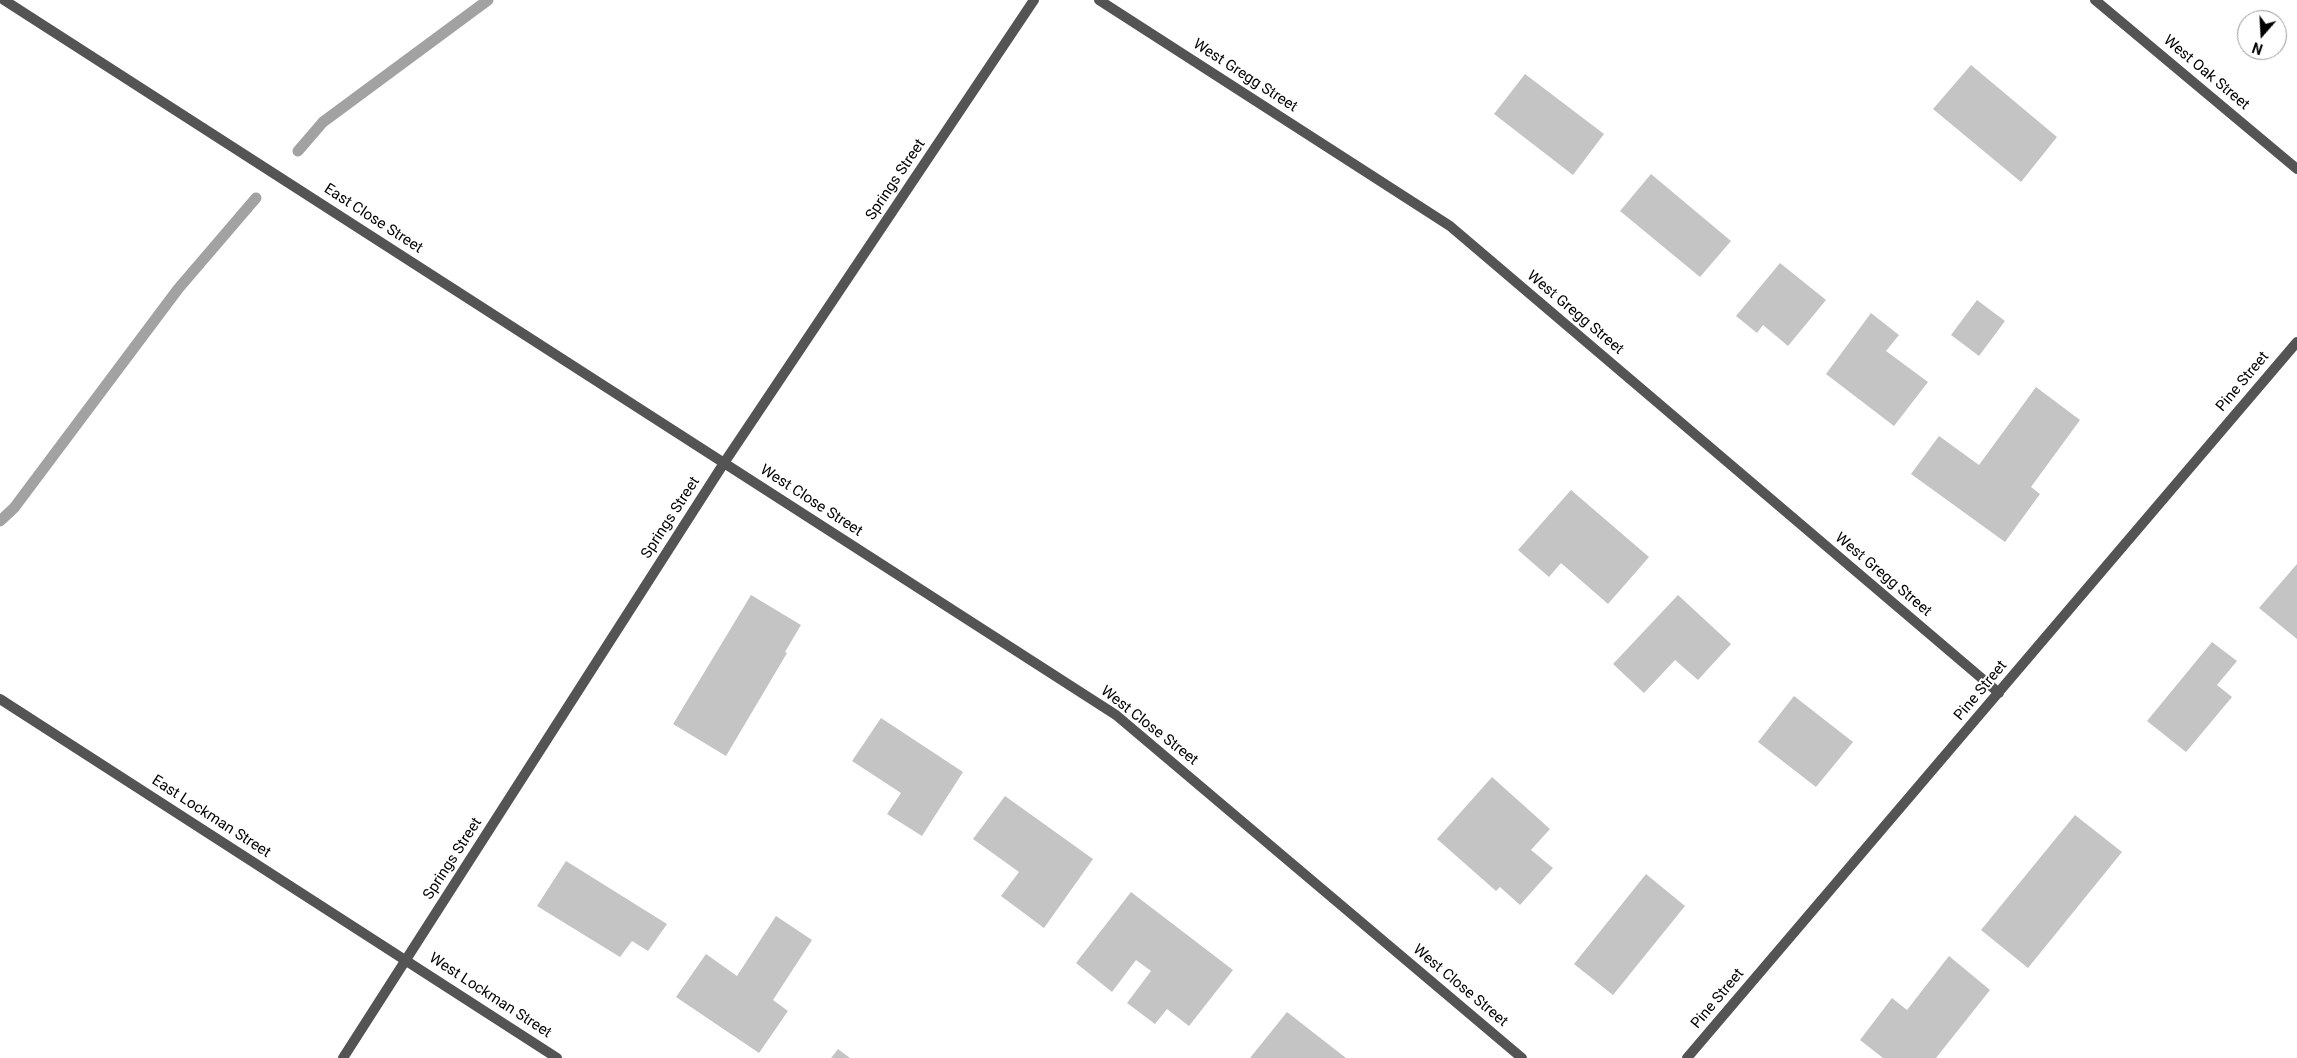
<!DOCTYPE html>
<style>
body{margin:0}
#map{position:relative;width:2297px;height:1058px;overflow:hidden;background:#fff;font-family:Roboto,sans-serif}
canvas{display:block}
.north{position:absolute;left:2237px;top:10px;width:50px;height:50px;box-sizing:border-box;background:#fff;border:1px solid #999;border-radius:50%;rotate:199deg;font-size:14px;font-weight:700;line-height:20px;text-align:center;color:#000}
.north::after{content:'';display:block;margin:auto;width:18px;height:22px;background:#000;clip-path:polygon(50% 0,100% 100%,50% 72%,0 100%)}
</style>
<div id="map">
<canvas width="2297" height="1058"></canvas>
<div class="north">N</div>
</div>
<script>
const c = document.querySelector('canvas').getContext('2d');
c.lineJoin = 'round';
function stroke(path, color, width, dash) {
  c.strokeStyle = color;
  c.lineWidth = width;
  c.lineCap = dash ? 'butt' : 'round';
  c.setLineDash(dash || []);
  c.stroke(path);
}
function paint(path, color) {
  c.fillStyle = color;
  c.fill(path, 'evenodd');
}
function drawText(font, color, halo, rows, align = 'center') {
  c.font = font + ' Roboto,sans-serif';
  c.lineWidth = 4;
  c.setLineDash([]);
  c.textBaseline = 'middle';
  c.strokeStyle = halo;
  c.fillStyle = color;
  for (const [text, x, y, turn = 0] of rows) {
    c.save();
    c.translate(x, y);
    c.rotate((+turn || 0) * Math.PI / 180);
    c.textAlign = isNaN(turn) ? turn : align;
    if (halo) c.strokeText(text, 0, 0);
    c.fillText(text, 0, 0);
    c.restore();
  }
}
stroke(new Path2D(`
 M298 151 323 122 488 0
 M0 521 14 508 178 289 256 198`), '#a2a2a2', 11);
paint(new Path2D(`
 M1971 65 2057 137 2021 182 1933 109Z
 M1525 74 1604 134 1573 175 1494 114Z
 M1651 174 1731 241 1700 277 1620 211Z
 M1780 263 1826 300 1788 346 1763 325 1757 333 1736 316Z
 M1977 300 2005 321 1979 356 1951 335Z
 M1871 313 1899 335 1886 351 1928 382 1894 426 1826 374Z
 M2036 387 2080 420 2031 487 2040 494 2005 542 1911 474 1939 436 1979 465Z
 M1571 490 1649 557 1608 604 1561 563 1549 577 1518 550Z
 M2297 564V639L2259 608Z
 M751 595 801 625 785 652 787 653 726 756 673 724Z
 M1678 595 1731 644 1698 680 1675 660 1644 693 1613 664Z
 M2212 642 2237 661 2217 685 2232 697 2186 752 2147 721Z
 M1794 696 1853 742 1816 787 1758 742Z
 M881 718 963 772 922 836 887 814 901 793 852 761Z
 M1492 777 1550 829 1531 850 1553 868 1520 905 1500 887 1496 891 1437 839Z
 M1005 796 1093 859 1044 928 1001 896 1019 872 973 839Z
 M2075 815 2122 852 2028 968 1981 930Z
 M566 861 667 924 648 951 632 941 620 957 537 906Z
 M1646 874 1685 906 1613 995 1574 964Z
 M1131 892 1233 970 1189 1026 1167 1009 1155 1024 1127 1003 1151 971 1136 960 1112 992 1076 963Z
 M776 916 812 940 773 1000 788 1011 759 1053 676 997 706 954 737 976Z
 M1949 956 1990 990 1936 1058H1883L1860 1040 1892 998 1907 1010Z
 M1287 1012 1346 1058H1250Z
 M838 1049 850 1058H831Z`), '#c4c4c4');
stroke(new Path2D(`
 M4 0 1116 715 1522 1058
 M1099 0 1450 226 1999 693
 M2095 0 2297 169
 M0 699 557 1058
 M343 1058 724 463 1034 0
 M1687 1058 2297 342`), '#545454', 10);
drawText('15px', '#000', '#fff', [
 ["West Oak Street",2206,73,40],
 ["West Gregg Street",1245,76,33],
 ["Springs Street",896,180,-56],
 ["East Close Street",373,219,33],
 ["West Gregg Street",1575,313,40],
 ["Pine Street",2243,382,-50],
 ["West Close Street",811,501,33],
 ["Springs Street",671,518,-57],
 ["West Gregg Street",1883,575,40],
 ["Pine Street",1981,691,-50],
 ["West Close Street",1149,726,38],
 ["East Lockman Street",211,817,33],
 ["Springs Street",453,859,-57],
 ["West Close Street",1460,986,40],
 ["West Lockman Street",490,996,33],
 ["Pine Street",1718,999,-50]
]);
</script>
